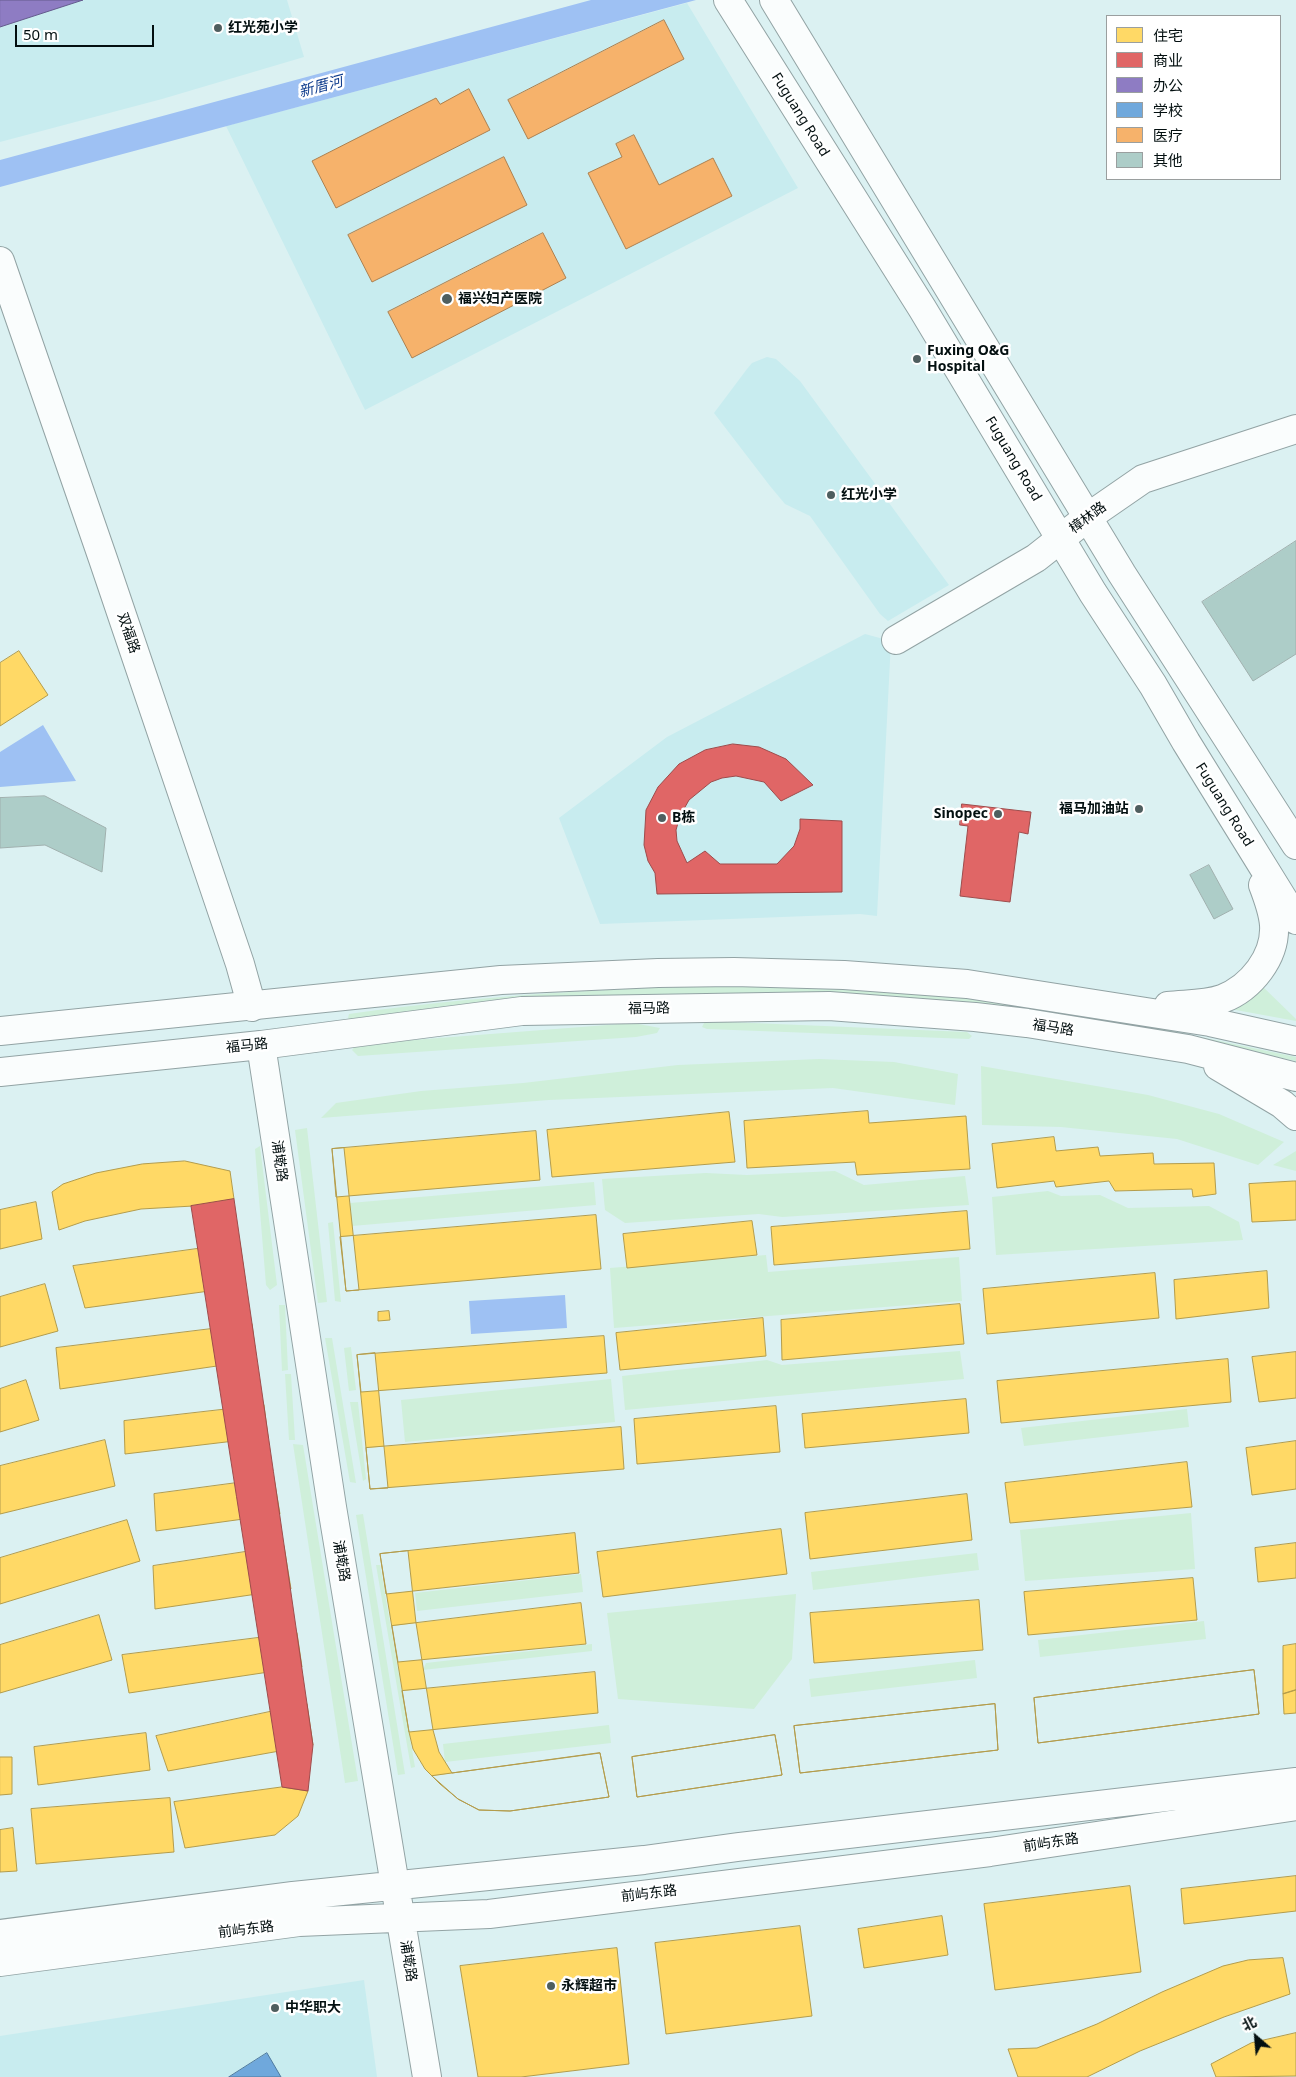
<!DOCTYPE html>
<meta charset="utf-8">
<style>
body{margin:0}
#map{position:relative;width:1296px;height:2077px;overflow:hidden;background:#dbf1f2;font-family:"Noto Sans","Noto Sans SC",sans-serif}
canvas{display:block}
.legend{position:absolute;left:1106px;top:15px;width:175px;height:165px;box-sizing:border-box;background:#fff;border:1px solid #9a9f9f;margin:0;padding:6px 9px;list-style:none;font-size:15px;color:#030f10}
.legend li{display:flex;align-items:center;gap:10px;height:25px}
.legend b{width:25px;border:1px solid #9a9f9f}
.north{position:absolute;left:1231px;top:2012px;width:50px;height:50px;-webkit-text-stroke:4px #fff;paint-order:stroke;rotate:333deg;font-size:14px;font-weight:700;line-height:20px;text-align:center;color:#030f10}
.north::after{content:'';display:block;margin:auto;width:18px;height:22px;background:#030f10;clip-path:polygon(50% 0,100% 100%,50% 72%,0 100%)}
.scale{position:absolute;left:15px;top:25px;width:139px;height:22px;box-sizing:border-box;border:2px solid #030f10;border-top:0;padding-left:6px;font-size:15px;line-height:18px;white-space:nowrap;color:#030f10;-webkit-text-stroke:4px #fff;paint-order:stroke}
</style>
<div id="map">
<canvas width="1296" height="2077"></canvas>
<ul class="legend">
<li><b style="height:14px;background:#ffd966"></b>住宅</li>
<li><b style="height:14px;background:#e06666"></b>商业</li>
<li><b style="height:14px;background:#8e7cc3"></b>办公</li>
<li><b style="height:14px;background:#6fa8dc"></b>学校</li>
<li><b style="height:14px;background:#f6b26b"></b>医疗</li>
<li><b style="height:14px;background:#adcdc8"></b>其他</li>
</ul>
<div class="north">北</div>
<div class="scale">50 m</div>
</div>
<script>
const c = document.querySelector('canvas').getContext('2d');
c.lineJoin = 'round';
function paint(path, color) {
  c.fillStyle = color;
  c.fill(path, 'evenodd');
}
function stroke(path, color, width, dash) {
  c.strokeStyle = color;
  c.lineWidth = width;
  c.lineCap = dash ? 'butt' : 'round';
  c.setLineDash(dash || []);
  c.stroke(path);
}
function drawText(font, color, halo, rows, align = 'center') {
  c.font = font + ' "Noto Sans","Noto Sans SC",sans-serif';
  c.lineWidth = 5;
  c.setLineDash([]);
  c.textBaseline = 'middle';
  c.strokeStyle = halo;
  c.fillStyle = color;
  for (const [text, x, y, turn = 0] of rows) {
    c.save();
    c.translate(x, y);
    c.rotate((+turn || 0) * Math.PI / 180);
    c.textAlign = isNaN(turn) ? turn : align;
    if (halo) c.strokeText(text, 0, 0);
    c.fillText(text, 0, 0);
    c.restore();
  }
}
paint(new Path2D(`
 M0 0H287L304 57 162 99 0 142Z
 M687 3 798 188 365 410 226 126Z
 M767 357 776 359 800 381 949 585 888 621 880 614 810 516 785 504 770 486 714 413 747 369 752 363Z
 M865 634 891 641 877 916 860 914 600 924 559 818 667 737Z
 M364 1980 377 2077H0V2036Z`), '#c8ecef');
paint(new Path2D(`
 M1259 983 1296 1019V1021L1214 1006Z
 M809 984C911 990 1012 1001 1112 1022L1067 1020 825 993 656 994 504 1006 352 1022 348 1018 349 1014C502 992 655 986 809 984Z
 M705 1021 967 1032 972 1036 969 1039 707 1029 702 1027Z
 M633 1023 660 1028 657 1033 636 1037 358 1056 352 1050 355 1046 374 1043Z
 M1153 1027 1296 1057V1061L1151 1031Z
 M819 1059 894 1062 958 1074 955 1105 833 1088 549 1100 321 1118 336 1103 421 1091 523 1083 678 1065Z
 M981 1066 1148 1095 1219 1114 1284 1142 1258 1165 1177 1139 1061 1127 982 1125Z
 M307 1128 327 1302 318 1303 295 1130Z
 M260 1146 277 1285 270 1290 266 1285 256 1162 255 1149Z
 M1296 1151V1171L1273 1165Z
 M835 1171 864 1185 965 1176 969 1205 782 1217 759 1214 625 1223 605 1210 602 1179 706 1173 747 1175Z
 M594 1182 596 1205 352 1226 350 1203Z
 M1048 1191 1061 1196 1100 1195 1128 1208 1209 1206 1239 1222 1243 1240 996 1255 992 1197Z
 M333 1222 341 1302 335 1301 328 1223Z
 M766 1255 768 1272 959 1257 962 1301 614 1328 610 1268Z
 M279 1305H285L288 1370 282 1371Z
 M325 1338H332L356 1483 350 1482Z
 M351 1347 356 1390 349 1391 344 1348Z
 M960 1351 964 1379 625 1410 622 1376 767 1360 782 1365Z
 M285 1374H291L295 1440H289Z
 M611 1379 615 1422 405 1442 401 1400Z
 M350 1402H358L366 1479 363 1481Z
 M1187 1409 1189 1427 1024 1446 1021 1428Z
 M293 1444 303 1445 358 1781 345 1783Z
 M1191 1513 1195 1569 1025 1581 1020 1530Z
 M363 1514 405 1774 398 1775 356 1515Z
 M977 1553 979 1570 813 1590 811 1572Z
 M376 1565H380L415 1767 411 1768Z
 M581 1574 583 1592 417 1611 415 1593Z
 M796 1594 792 1659 754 1709 618 1699 607 1613Z
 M1204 1621 1206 1639 1040 1657 1038 1640Z
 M592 1644V1651L423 1670 426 1663Z
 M975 1660 977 1678 811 1697 809 1679Z
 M609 1725 611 1743 445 1762 443 1744Z`), '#cfefda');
paint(new Path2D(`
 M591 0H696L0 187V160Z
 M43 725 76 781 0 787V752Z
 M565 1295 567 1328 471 1334 469 1301Z`), '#9ec1f3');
const homes = new Path2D(`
 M19 651 48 695 0 726V663Z
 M868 1111 869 1123 966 1116 970 1169 857 1175 855 1162 747 1168 744 1121Z
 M729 1112 735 1162 552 1177 547 1130Z
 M536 1131 540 1180 336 1197 332 1149Z
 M1054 1137 1056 1151 1098 1147 1100 1156 1153 1153 1154 1164 1214 1163 1216 1194 1193 1197 1192 1189 1115 1191 1109 1181 1056 1187 1054 1181 997 1188 992 1144Z
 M344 1148 359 1290 346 1291 332 1149Z
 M185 1161 230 1171 234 1199 193 1206 141 1209 85 1221 59 1230 52 1192 63 1184 96 1173 142 1164Z
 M1294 1181H1296V1220L1252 1222 1249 1184Z
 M36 1202 42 1239 0 1249V1210Z
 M967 1211 970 1249 774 1265 771 1227Z
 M596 1215 601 1269 346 1291 340 1237Z
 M752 1221 757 1255 627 1268 623 1234Z
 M240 1243 246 1286 85 1308 73 1266Z
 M1267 1271 1269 1308 1176 1319 1174 1280Z
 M1155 1273 1159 1318 987 1334 983 1289Z
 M45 1284 58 1331 0 1347V1297Z
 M960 1304 964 1344 782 1360 781 1320Z
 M389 1311 390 1320 378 1321V1312Z
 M763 1318 766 1356 620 1370 616 1333Z
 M252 1324 256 1356 251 1361 60 1389 56 1348Z
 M604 1336 607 1373 361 1392 357 1355Z
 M1296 1352V1398L1259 1402 1252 1357Z
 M375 1353 388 1488 370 1489 357 1355Z
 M1228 1359 1231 1402 1001 1423 997 1381Z
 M26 1380 39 1420 0 1432V1389Z
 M966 1399 969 1433 805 1448 802 1414Z
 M264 1405 268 1437 125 1454 124 1421Z
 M776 1406 780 1452 637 1464 634 1419Z
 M621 1427 624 1469 370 1489 366 1448Z
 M105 1440 115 1486 0 1514V1466Z
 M1296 1441V1489L1252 1495 1246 1448Z
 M1187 1462 1192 1507 1010 1523 1005 1483Z
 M274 1478 280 1514 156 1531 154 1494Z
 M967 1494 972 1540 810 1559 805 1513Z
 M127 1520 140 1561 0 1604V1558Z
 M781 1529 787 1574 603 1597 597 1552Z
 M575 1533 579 1573 386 1594 380 1554Z
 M1296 1543V1578L1258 1582 1255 1548Z
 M284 1546 291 1589 155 1609 153 1566Z
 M408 1551 416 1623 433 1730 439 1752 452 1773 600 1753 609 1797 510 1811 479 1810 458 1799 440 1784 425 1769 413 1749 409 1732 380 1554Z
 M1193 1578 1197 1620 1028 1635 1024 1592Z
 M979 1600 983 1650 814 1663 810 1613Z
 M581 1603 586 1644 398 1662 392 1626Z
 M99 1615 112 1660 0 1693V1645Z
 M297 1633 302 1667 129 1693 122 1655Z
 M1296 1644V1690L1283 1694V1646Z
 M1254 1670 1259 1714 1038 1743 1034 1698Z
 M1254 1670 1259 1714 1038 1743 1034 1698Z
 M595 1672 598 1713 409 1732 402 1691Z
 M1296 1690V1713L1284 1714 1283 1694Z
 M307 1704 313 1745 168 1771 156 1736Z
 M995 1704 998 1750 800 1773 794 1726Z
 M995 1704 998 1750 800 1773 794 1726Z
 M146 1733 150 1770 38 1785 34 1747Z
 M775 1735 782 1775 637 1797 632 1757Z
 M775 1735 782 1775 637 1797 632 1757Z
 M600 1753 609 1797 510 1811 479 1810 458 1799 432 1776Z
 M0 1757H12V1794L0 1795Z
 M282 1787 308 1791 298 1816 275 1835 185 1848 174 1802Z
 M170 1798 174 1852 36 1864 31 1809Z
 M13 1828 17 1871 0 1872V1830Z
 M1296 1876V1911L1184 1924 1181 1889Z
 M1130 1886 1141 1972 995 1990 984 1904Z
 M942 1916 948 1955 864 1968 858 1929Z
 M800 1926 812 2016 666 2034 655 1943Z
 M617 1948 629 2064 521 2077H478L460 1966Z
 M1283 1958 1290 1994 1224 2017 1140 2051 1087 2077H1018L1008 2049 1037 2048 1097 2024 1162 1992 1223 1966 1248 1960Z
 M1296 2033V2076L1216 2077 1211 2064 1251 2043Z`);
paint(homes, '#ffd966');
stroke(homes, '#b39c4c', 1);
const shops = new Path2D(`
 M733 744 759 747 786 759 813 785 781 801 764 782 736 776 722 778 711 782 689 800 680 816 676 830 677 841 687 863 705 851 720 864H777L794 846 800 829V819L842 821V892L657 894 655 873 648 861 644 845 646 810 658 787 679 764 705 750Z
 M962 804 1031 812 1028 834 1019 832 1010 902 960 896 968 826 960 825Z
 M234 1199 313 1745 308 1791 282 1787 191 1206Z`);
paint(shops, '#e06666');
stroke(shops, '#9e4c4c', 1);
const offices = new Path2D(`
 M0 0H83L0 27Z`);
paint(offices, '#8e7cc3');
stroke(offices, '#645b8d', 1);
const schools = new Path2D(`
 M267 2053 281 2077H229Z`);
paint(schools, '#6fa8dc');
stroke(schools, '#4f7a9f', 1);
const health = new Path2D(`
 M664 20 684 59 528 139 508 100Z
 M469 89 490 130 336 208 312 161 436 98 440 104Z
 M634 135 659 185 713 158 732 196 626 249 588 173 622 157 616 144Z
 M504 157 527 205 372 282 348 235Z
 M543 233 566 278 412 358 388 312Z`);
paint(health, '#f6b26b');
stroke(health, '#ad8150', 1);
const building = new Path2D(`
 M1296 541V654L1253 681 1202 602Z
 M45 796 106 828 102 872 45 845 0 848V798Z
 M1209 865 1233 909 1214 919 1190 875Z`);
paint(building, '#adcdc8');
stroke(building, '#a0b0ae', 1);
const secondary = new Path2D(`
 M0 261 103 559 240 964 252 1007
 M896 640 1036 558 1088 517 1143 479 1296 429
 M261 1045 332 1507 427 2077
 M0 1934 293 1896 644 1860 738 1847 1296 1782
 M0 1962 299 1922 489 1914 990 1852 1296 1806`);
const primary = new Path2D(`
 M728 0 922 308 1093 593 1153 685 1186 742 1296 920
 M774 0 1122 574 1296 845
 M1168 1006C1186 1004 1205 1005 1222 999 1251 988 1276 957 1274 925 1273 911 1268 898 1263 885
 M0 1031 501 980 658 973 734 972 844 975 967 984 1210 1022 1296 1041
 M1218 1066 1282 1104 1296 1116
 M0 1072 261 1045 522 1011 829 1006 975 1017 1027 1023 1188 1049 1296 1077`);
stroke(secondary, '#92a3a4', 30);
stroke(primary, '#92a3a4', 30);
stroke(secondary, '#fafdfd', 28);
stroke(primary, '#fafdfd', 28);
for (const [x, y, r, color] of [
 [218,28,5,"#4f5e5f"],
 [447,299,6,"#4f5e5f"],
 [917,359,5,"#4f5e5f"],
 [831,495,5,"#4f5e5f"],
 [1139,809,5,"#4f5e5f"],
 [998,814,5,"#4f5e5f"],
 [662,818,5,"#4f5e5f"],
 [551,1986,5,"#4f5e5f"],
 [275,2008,5,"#4f5e5f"]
]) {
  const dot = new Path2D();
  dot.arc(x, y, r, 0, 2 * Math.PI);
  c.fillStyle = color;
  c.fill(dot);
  stroke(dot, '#fff', 2);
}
drawText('bold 14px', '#030f10', '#fff', [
 ["红光苑小学",228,28],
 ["福兴妇产医院",458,299],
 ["Fuxing O&G",927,351],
 ["Hospital",927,367],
 ["红光小学",841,495],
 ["福马加油站",1129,809,"right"],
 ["Sinopec",988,814,"right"],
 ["B栋",672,818],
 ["永辉超市",561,1986],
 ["中华职大",285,2008]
], 'left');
drawText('14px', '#030f10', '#fff', [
 ["Fuguang Road",800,115,58],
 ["Fuguang Road",1013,459,59],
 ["樟林路",1088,518,-37],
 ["双福路",128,633,71],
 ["Fuguang Road",1224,805,58],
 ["福马路",649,1009,-1],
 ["福马路",1053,1028,9],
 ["福马路",247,1046,-6],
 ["浦墘路",279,1161,82],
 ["浦墘路",341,1561,80],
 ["前屿东路",1051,1843,-9],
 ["前屿东路",649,1894,-7],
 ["前屿东路",246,1930,-7],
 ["浦墘路",408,1961,81]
]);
drawText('italic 15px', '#103d8d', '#fff', [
 ["新厝河",321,87,-15]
]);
</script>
